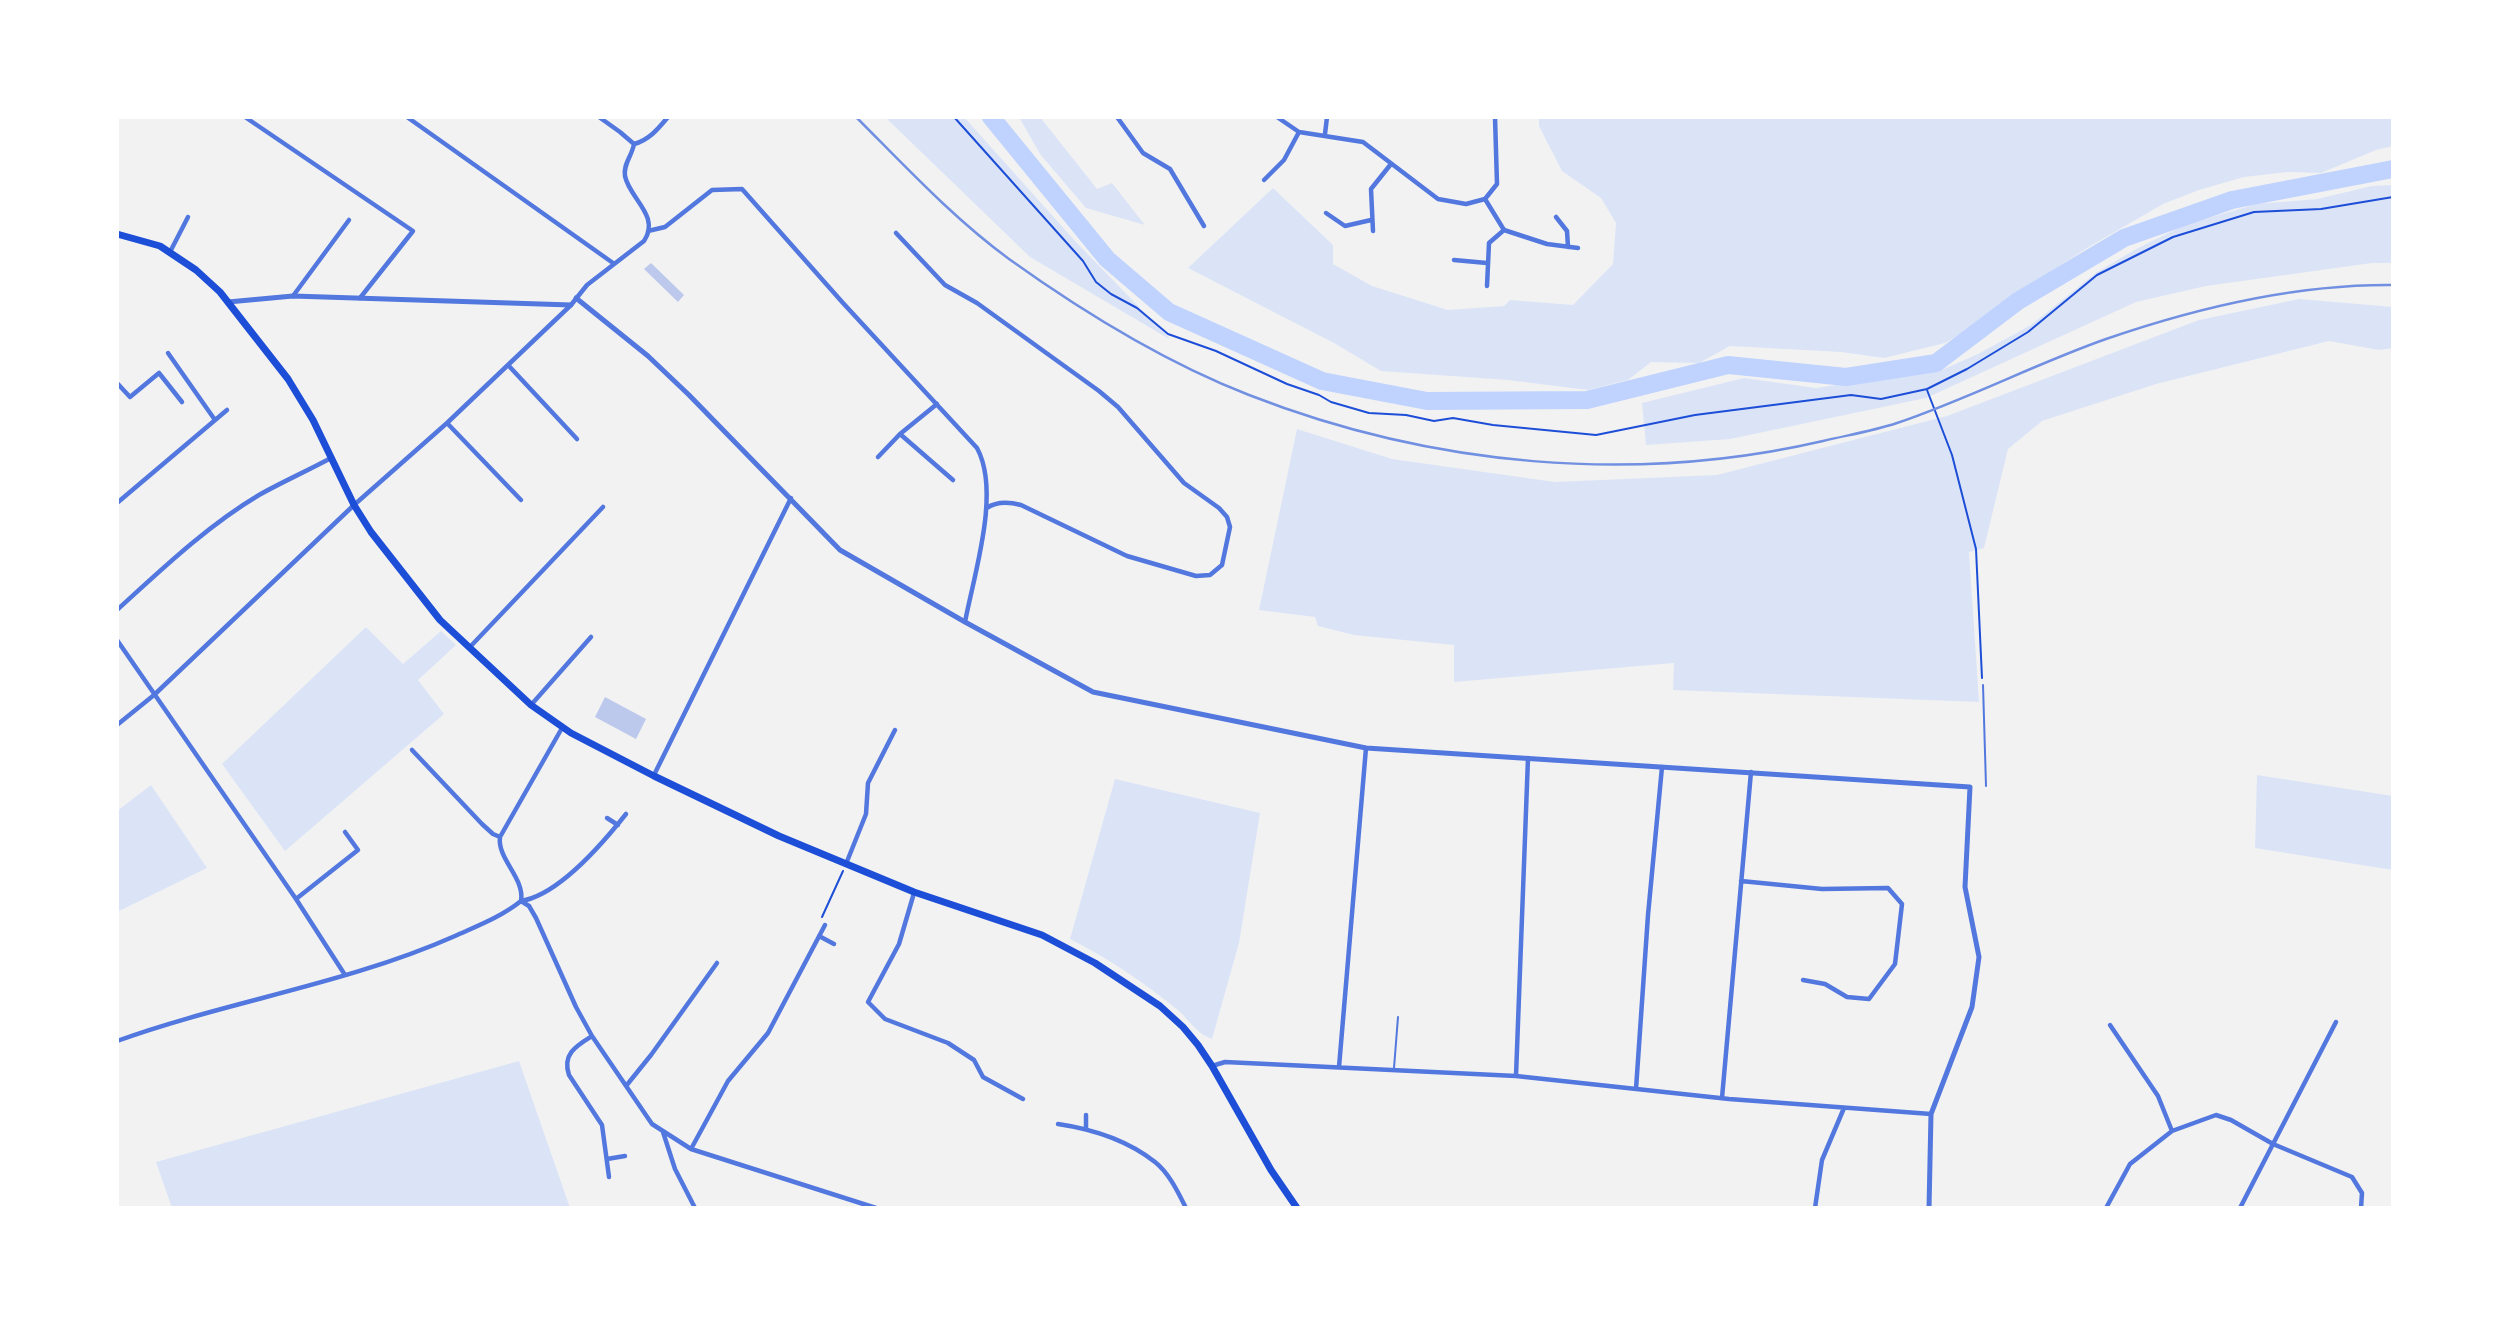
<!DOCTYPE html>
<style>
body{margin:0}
#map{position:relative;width:2510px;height:1325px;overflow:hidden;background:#f2f2f2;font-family:"Varela Round",sans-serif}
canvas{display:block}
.frame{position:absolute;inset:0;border:119px solid #fff;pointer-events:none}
</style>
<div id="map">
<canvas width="2510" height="1325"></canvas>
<div class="frame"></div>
</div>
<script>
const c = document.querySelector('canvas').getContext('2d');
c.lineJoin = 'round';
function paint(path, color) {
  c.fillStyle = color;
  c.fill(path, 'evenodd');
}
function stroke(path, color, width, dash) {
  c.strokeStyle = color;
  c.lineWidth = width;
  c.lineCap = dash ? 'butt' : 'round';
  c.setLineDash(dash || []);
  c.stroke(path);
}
paint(new Path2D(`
 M885 117H964L1076 242 1171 340 1030 257Z
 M1019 117H1040L1097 189 1112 183 1145 225 1086 208 1040 154Z
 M1539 117H2393V146L2376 150 2321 173 2288 172 2244 177 2199 190 2163 204 2087 248 2012 297 1974 326 1945 343 1884 358 1841 352 1730 346 1699 363 1651 362 1628 380 1588 390 1508 380 1381 371 1334 343 1188 268 1273 188 1333 245V264L1372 286 1448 310 1504 306 1510 300 1573 305 1613 264 1616 223 1601 198 1562 171 1539 126Z
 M2393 185V263H2372L2206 286 2136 302 1926 398 1730 439 1646 445 1642 403 1744 378 1816 388 1944 369 1978 354 2031 325 2097 272 2138 248 2187 224 2257 204 2317 199 2372 186Z
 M2299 299 2393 307V348L2379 350 2329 341 2156 384 2042 421 2008 449 1984 548 1969 552 1979 702 1673 690 1674 663 1454 682V645L1354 635 1318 626 1315 617 1259 610 1297 429 1392 459 1555 482 1717 475 1947 416 2199 320Z
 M366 627 403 664 441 631 456 645 418 680 444 714 285 851 222 764Z
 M2257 775 2393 796V870L2255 848Z
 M1115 779 1260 813 1239 943 1212 1039C1197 1034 1190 1021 1179 1011 1146 984 1108 958 1070 939Z
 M151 785 207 868 117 912V811Z
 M519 1061 570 1208H172L156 1162Z`), '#dbe4f7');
stroke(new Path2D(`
 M991 117 1107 259 1169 312 1322 381 1427 401 1587 400 1728 365 1846 377 1936 363 2018 301 2124 238 2232 200 2393 169`), '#bfd3fe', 18);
paint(new Path2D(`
 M651 263 684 295 678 302 644 269Z
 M605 697 646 719 636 739 595 717Z`), '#bdc9ec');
stroke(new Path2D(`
 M954 117 1083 261 1096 282 1111 294 1137 308 1168 334 1216 351 1287 384 1319 395 1331 402 1369 413 1406 415 1434 421 1453 418 1493 425 1596 435 1695 415 1851 395 1881 399 1927 389 1967 369 2028 332 2097 275 2173 237 2254 212 2321 209 2393 197
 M1927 390 1952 455 1976 549 1982 678
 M822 917 843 871`), '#1d4ed8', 2);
stroke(new Path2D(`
 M1983 685 1986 786
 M1394 1068 1398 1017`), '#5277de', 2);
stroke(new Path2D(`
 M245 117 413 231 360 298
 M407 117 613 263
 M599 117 620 132 634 144
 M1117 117 1143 153 1170 169 1204 226
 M1277 117 1299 132 1363 142 1438 199 1466 204 1485 199 1497 184 1495 117
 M1325 134 1327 117
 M634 144C649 140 658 129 668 117
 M1264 180 1284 160 1299 132
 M1485 199 1504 230 1547 244 1578 248
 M1326 213 1345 226 1371 220
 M1556 217 1567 231 1568 247
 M648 231 665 227 712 190 742 189 843 303 977 448C1001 492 974 574 965 622
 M1373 231 1371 189 1391 164
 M896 233 945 285 977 303 1099 391 1118 407 1184 483 1219 508 1227 517 1230 527 1222 565 1210 575 1196 576 1127 556 1021 505C1009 502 997 501 987 508
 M170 252 188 217
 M1454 260 1487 263
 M1487 286 1489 243 1504 230
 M293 296 349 220
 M168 353 215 420
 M508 365 577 439
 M117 383 130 397 159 373 182 402
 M447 423 521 500
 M900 434 953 480
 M878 457 900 434 937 404
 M117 503 227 410
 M117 610C162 569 207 526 259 495 282 482 307 471 331 458
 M117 640 296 899 345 975
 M469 648 603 507
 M531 705 591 637
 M117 725 154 695 354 505 447 423 571 305 587 285 644 241C661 216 629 198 625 176 623 164 632 156 634 144
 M412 750 482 824 493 834 500 837
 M654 775 791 498
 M607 818 618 825
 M846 864 866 814 868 783 895 730
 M1741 881 1822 889 1888 888 1902 904 1895 964 1869 999 1847 997 1825 984 1803 980
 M914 893 899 944 868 1002 885 1019 948 1043 974 1060 983 1077 1023 1099
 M296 899 358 850 345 832
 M521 901 529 906 536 918 576 1007 592 1036 652 1124 691 1149 876 1208
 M521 901C559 895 603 843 626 814
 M819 936 834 944
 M2110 1025 2158 1096 2172 1131
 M592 1036C576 1046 562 1054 569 1075L602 1125 609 1177
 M117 1041C228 1001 347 984 455 936 477 926 501 917 521 901 525 878 497 859 500 837L562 728
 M1212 1066 1225 1062 1516 1076 1729 1099 1931 1114
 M1339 1067 1366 748
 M1516 1076 1528 758
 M626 1086 651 1055 717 963
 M1636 1089 1648 915 1662 767
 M1722 1098 1751 772
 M1058 1124C1092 1129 1127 1140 1155 1162 1169 1173 1178 1192 1186 1208
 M1086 1128V1115
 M663 1132 675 1169 695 1208
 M691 1149 728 1081 768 1033 825 925
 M607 1159 625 1156
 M1815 1208 1822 1160 1844 1108
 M2106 1208 2130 1164 2172 1131 2216 1115 2231 1120 2273 1144 2352 1177 2362 1193 2361 1208
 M2240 1208 2336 1022`), '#5277de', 4.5);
stroke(new Path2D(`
 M576 298 648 356 689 395 840 550 965 622 1093 692 1366 748 1970 787 1965 887 1979 957 1972 1007 1931 1114 1929 1208
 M228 302 293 296 571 305`), '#5277de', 5);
stroke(new Path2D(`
 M117 234 160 246 196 270 220 292 288 379 313 420 354 505 371 532 440 620 531 705 571 733 654 776 779 836 914 892 1042 935 1095 963 1160 1006 1183 1027 1198 1045 1212 1066 1271 1170 1297 1208`), '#1d4ed8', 7);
stroke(new Path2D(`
 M856 117C905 166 953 218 1009 259 1083 312 1164 362 1249 395 1431 466 1633 485 1823 441 1848 435 1873 431 1897 423 1968 399 2035 364 2106 339 2196 308 2297 284 2393 285`), '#7290e2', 2.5);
</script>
